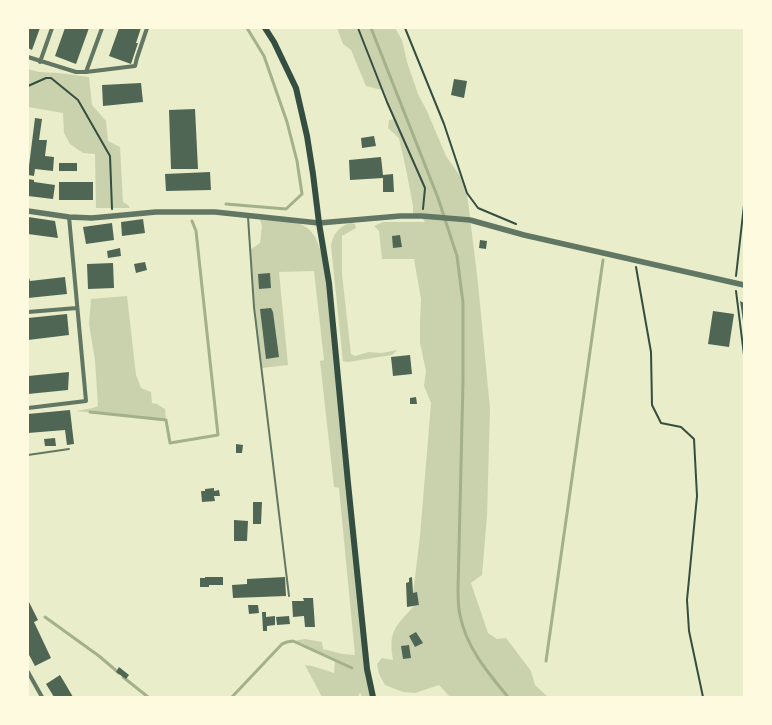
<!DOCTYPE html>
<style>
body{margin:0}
#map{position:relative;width:772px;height:725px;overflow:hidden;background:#e9edc9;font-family:Helvetica,sans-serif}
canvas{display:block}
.frame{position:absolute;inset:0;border:29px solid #fefae0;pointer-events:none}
</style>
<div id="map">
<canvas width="772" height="725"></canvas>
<div class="frame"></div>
</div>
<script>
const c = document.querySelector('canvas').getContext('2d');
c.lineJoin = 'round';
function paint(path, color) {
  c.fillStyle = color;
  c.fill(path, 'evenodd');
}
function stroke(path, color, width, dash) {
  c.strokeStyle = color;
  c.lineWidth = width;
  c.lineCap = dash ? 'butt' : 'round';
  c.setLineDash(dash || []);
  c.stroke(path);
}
paint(new Path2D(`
 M337 28H395L402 40 407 62 418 94 427 111 446 156 462 179 467 193 478 283 490 409 487 516 482 575 471 583 488 633 497 639 506 638 531 671 535 685 548 697H450L439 685 415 693 403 692 385 685 379 674 377 664 382 658 393 660C388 631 395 627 414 606L419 605 417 593H413L420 536 431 403 424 386 426 371 420 343V321L421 299 414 259H382L379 231 374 226 383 222H425L421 216H413V206L407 174 399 138 388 128 389 120 394 119 382 90 366 86 351 50 343 44Z
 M28 69 39 72 59 73 89 77 92 105 106 121 108 141 120 147 123 202 128 205 130 208H96L95 154 83 153 70 144 64 133 63 113 28 107Z
 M259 217C277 219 305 218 315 237 320 247 323 259 327 269L373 697H362L360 692 358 697H322L305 665 312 666 334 673 335 660 293 641 305 639 322 642 323 649 343 654 355 655 339 488 334 487 320 361 324 360 314 271 279 272 288 365 262 368 254 307 250 250 260 243 262 226Z
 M351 223 355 224 356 228 342 236V274L351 354 355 356 369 352 382 353 397 350 392 355 348 362 343 361 331 246C333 234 339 226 351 223Z
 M127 296 136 375 141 388 151 392 152 403 157 404 165 409 166 420 76 411 93 408 98 406 95 360 89 324 91 299Z`), '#cad2ad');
stroke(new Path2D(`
 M371 28 438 198 457 256 463 303V382L458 590C458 598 458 607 460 615 466 647 488 673 508 697
 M226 204 286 209 302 194 297 161 287 122 264 56 247 28
 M90 412 166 420 170 443 218 435 196 231 192 221
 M45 617 99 656 119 673
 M546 661 603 260
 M123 677 148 697
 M232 697 282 644 287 642 293 641 352 668`), '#a3b18a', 3);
paint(new Path2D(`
 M28 28H40L32 50 28 48Z
 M65 28H89L76 64 55 56Z
 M119 28H141L136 43H138L131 64 109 56Z
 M454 79 467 81 464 98 451 95Z
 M141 83 143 102 103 106 102 85Z
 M195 109 198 169H171L169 110Z
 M35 118 42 119 39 140H47L45 156 54 157 53 171 35 169 34 176 28 175V174Z
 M374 136 376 146 362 148 361 138Z
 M381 157 383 175 393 174 394 192H383V178L350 180 349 160Z
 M59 163H77V171H59Z
 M210 172 211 190 166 191 165 174Z
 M28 179 34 180V182L55 185 53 199 28 196Z
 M59 182H93V200H59Z
 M28 217 55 221 58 238 28 234Z
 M143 219 145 233 122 236 121 222Z
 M112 223 114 240 86 244 83 227Z
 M400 235 402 247 393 248 392 236Z
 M480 240 487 241 486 249 479 248Z
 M120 248 121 256 108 258 107 251Z
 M145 262 147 270 136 273 134 264Z
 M113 263 114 288 88 289 87 264Z
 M270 273 271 288 259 289 258 274Z
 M65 277 67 294 28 298V278H29L30 281Z
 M740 301 744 303V321H743Z
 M271 308 273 312 279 357 266 359 260 309Z
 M713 311 734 314 729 347 708 344Z
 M67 314 69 335 28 340V318Z
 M410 355 412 374 393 376 391 357Z
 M69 372 68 390 28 394V376Z
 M416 397 417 404H410V398Z
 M70 410 74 444 67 445 65 430 28 433V414Z
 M55 438 56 446H45L44 439Z
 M236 444 243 445 242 453H236Z
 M214 488V491L219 490 220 496H214L215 501 202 502 201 491H205V489Z
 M253 502H262L261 524H253Z
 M234 520 248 521 247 541H234Z
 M205 577H223V585H209V587H200V578H205Z
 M285 577 286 596 233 598 232 585 247 584V579Z
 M412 577 413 593 417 592 419 605 407 607 406 583 409 582V578Z
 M303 598H313L315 627H305L304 616 293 617 292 601H304Z
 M28 600 38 620 34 622 51 658 35 666 28 653Z
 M248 605H258L259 613 249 614Z
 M262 612H266V617L275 616V625L267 626V631H263Z
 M289 616 290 624 277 625 276 617Z
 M416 632 423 643 415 647 409 636Z
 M409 645 411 658 403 659 401 646Z
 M119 667 129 675 126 679 116 672Z
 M60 675 66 685 73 697H54L46 684Z`), '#4f6655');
stroke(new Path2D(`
 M358 28 387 102 425 188 423 209
 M405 28 444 124 467 193 478 208 516 224
 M28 86 46 78H51L78 100 110 156 112 209
 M636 267 651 352 652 405 661 423 681 427 694 439 697 496 687 600 689 631 703 697
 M736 276 744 205
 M736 291 744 355`), '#344e41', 2);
stroke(new Path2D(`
 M248 217 254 307 289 596
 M28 455 69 449`), '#617663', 2);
stroke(new Path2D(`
 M28 57 76 72H86L135 66 137 58 147 28
 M40 62 52 28
 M86 72 102 28
 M28 312 77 308
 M28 408 86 401 69 217
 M28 672 42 697`), '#617663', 4);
stroke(new Path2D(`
 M28 211 69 217 92 218 156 212H215L319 223 400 216H422L470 220 524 235 744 285`), '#617663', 5.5);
stroke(new Path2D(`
 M265 28 274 42 296 88 307 136 313 174 319 223 329 283 348 483 367 669 373 697`), '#344e41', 6);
</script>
